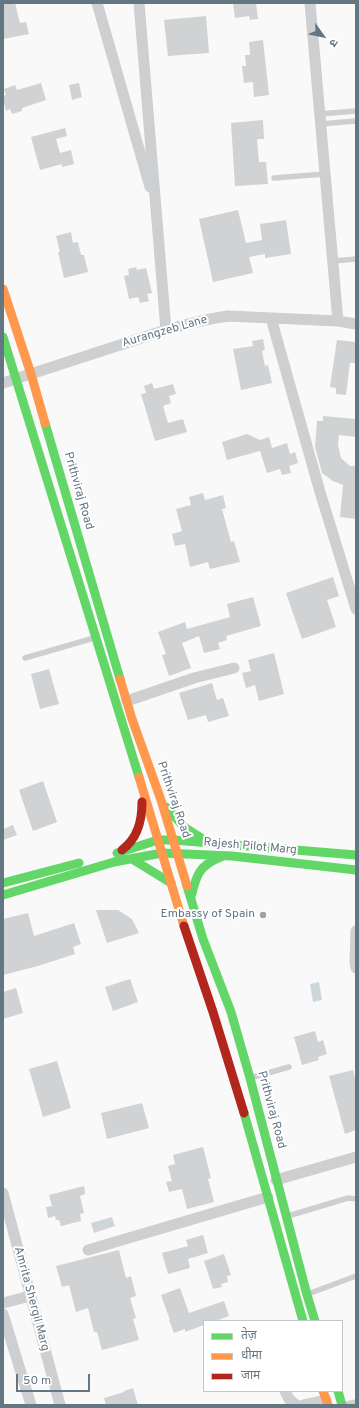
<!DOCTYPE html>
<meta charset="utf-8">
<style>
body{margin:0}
#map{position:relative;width:359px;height:1408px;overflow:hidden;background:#f9f9f9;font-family:Overpass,"Noto Sans Devanagari",sans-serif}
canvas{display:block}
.frame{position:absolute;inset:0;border:4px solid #657683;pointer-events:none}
.legend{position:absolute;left:203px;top:1320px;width:140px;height:72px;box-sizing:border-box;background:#fff;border:1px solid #c1c8cd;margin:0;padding:5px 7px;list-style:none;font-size:12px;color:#657683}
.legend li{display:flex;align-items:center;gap:8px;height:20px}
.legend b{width:20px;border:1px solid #c1c8cd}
.north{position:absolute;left:303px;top:16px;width:40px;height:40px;-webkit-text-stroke:3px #fff;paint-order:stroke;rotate:123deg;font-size:11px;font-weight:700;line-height:16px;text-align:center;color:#657683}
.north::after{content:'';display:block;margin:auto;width:14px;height:18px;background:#657683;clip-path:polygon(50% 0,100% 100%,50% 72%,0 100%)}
.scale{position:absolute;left:16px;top:1374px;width:74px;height:18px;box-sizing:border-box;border:2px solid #657683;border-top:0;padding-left:5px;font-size:12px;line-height:14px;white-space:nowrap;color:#657683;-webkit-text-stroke:3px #fff;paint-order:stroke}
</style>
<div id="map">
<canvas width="359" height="1408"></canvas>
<div class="frame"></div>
<ul class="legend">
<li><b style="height:5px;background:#63d668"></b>तेज़</li>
<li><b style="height:5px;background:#ff974d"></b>धीमा</li>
<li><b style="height:5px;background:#b3261e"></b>जाम</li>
</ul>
<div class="north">उ</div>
<div class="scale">50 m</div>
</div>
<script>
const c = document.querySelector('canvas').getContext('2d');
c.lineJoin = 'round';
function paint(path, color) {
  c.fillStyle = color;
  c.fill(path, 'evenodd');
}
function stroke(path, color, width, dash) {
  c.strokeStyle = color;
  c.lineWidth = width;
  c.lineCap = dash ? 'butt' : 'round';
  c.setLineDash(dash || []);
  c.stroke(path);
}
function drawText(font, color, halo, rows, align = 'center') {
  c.font = font + ' Overpass,sans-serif';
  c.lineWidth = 4;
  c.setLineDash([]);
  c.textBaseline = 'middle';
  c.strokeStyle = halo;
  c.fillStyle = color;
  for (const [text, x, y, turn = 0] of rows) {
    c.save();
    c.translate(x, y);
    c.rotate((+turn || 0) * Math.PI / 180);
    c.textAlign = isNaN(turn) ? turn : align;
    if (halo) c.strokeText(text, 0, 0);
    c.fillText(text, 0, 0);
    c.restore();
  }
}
paint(new Path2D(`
 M319 982 322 1000 313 1002 310 984Z
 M112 1217 115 1226 94 1233 91 1223Z`), '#ced6d9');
paint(new Path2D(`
 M3 3H15L20 23 26 22 29 34 3 39Z
 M233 3H256L258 19 250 20 249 16 235 18Z
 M206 16 209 53 168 56 164 20Z
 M263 40 269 95 254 97 253 82 244 83 242 66H246L245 55H250L249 42Z
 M41 83 46 100 22 108V111L12 114 10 109 6 111 3 99V96L6 95 4 89 15 85 17 90Z
 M79 83 82 97 72 100 69 85Z
 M263 120 264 139H257L259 162H266L268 184 235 186 231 123Z
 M65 128 67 136 56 139 60 153 71 150 74 164 62 167V164L40 170 31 137Z
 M238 210 246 243 262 240 260 224 286 220 291 254 265 258V254L249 257 253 273 213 282 199 219Z
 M71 232 73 243 78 242 81 255H84L88 272 64 278 58 252H60L56 236Z
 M136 267 137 270 146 268 152 293 147 294 149 301 140 303 138 297 129 299 124 276 129 275 128 269Z
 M263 339 265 350 262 351 265 366 268 365 272 383 241 390 233 349 253 346 252 341Z
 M337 340 356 342V363H350L346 395 336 394V388L330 387Z
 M152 383 154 389 173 384 176 394 169 396 171 403 163 406 168 423 183 419 187 432 155 441 141 394 146 393 144 386Z
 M323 416 356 419V437L339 435 338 445 341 458 350 466H356V519L340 517 343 485 333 481 322 473 315 447 317 421H323Z
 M247 434 260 440 269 437 272 448 287 443 290 454 295 452 298 463 289 466 291 473 282 475 280 469 267 473 260 451 227 460 222 442Z
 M203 493 205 500 223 495 226 508 222 509 231 542 234 541 240 562 210 569 208 562 190 567 185 544 175 546 172 534 182 531 176 509 191 505 189 497Z
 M333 577 339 596 327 600 336 627 302 639 286 593Z
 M253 597 261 626 226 636 227 640 218 643 220 649 204 653 199 636 182 643 191 668 169 676 162 655 166 654 158 632 185 622 187 629 230 617 227 604Z
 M274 653 284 694 259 701 255 685 246 688 242 673 251 671 248 660Z
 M49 669 59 704 40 709 31 674Z
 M212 683 217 700 223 698 229 716 208 722 206 715 188 720 179 693Z
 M43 781 57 822 33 831 19 790Z
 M13 825 17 835 3 840V829Z
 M96 910H118L132 919 139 933 107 943Z
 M28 913 34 936 74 923 81 944 73 947 75 954 38 966 3 975V919Z
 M130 979 138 1002 113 1011 105 987Z
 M16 988 23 1013 3 1019V992Z
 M315 1031 318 1042 323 1040 327 1054 318 1057 319 1060 302 1065 294 1037Z
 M57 1061 71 1108 43 1117 29 1069Z
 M353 1070 356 1083V1130L345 1134 329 1076Z
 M142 1103 149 1128 107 1139 101 1113Z
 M203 1147 211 1178 208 1179 214 1202 187 1209 182 1189 169 1192 166 1182 172 1181 168 1166 175 1164 173 1155Z
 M84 1186 85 1194 80 1196 84 1213 80 1214 81 1221 61 1226 59 1220H56L55 1216 48 1218 46 1207 52 1206 49 1195Z
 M203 1235 208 1253 188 1259 190 1268 168 1274 162 1253 188 1246 186 1240Z
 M119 1250 126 1278 131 1276 136 1296 130 1298 136 1318 133 1319 139 1340 102 1350 97 1332H94L88 1308 76 1312 69 1285 62 1287 56 1266Z
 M224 1254 231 1275 227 1276 228 1282 221 1284 222 1287 213 1289 204 1261Z
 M180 1288 189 1313 224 1301 229 1316 216 1321H204V1325L185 1332V1329L174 1333 169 1320H170L161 1295Z
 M133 1388 138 1405H106L104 1398 124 1392V1391Z`), '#d0d2d3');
stroke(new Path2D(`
 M319 114 356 111
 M320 124 356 121
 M274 178 325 174
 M333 261 356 259
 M25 658 94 638
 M250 1078 289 1067
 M288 1216 348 1198 356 1199
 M308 1294 356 1276
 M343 1405 356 1402`), '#cecfd0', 5.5);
stroke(new Path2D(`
 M97 3 150 187
 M139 3 166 330
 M310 3 338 321
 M271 318 320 492 356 609
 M3 383 166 330C187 324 207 319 228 316L338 321 356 324
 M127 701 194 678 234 668
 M356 931 355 962 356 968
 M276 1180 356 1157
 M3 1193 60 1405
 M88 1250 268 1197
 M3 1303 30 1296
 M3 1314 31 1405
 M285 1391 289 1399 296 1405
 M303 1405 326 1400`), '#cecfd0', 11);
stroke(new Path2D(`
 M3 337 139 777
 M45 423 120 679
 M166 807 184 827 206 841
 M117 853 158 840H174L356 855
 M132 859 171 883
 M3 883 79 863
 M187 886 203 939 231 1012 250 1078 307 1295 315 1321
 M3 895 114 862 162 853 232 856 356 870
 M191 897C196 876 199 865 221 857
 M244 1113 303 1321
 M338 1391 342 1405`), '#63d668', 9);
stroke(new Path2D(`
 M3 289 31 374 45 423
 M120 679 132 719 161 800 187 886
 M139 777 184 926
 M323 1391 328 1405`), '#ff974d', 9);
stroke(new Path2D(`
 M122 850C138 838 142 821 142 802
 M184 926 213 1012 244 1113`), '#b3261e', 9);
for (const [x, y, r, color] of [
 [263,915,4,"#99a4ac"]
]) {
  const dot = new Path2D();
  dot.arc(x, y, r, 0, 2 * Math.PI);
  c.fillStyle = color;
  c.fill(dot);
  stroke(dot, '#fff', 1.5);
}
drawText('12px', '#657683', '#fff', [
 ["Aurangzeb Lane",165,332,-16],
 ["Prithviraj Road",78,491,74],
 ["Prithviraj Road",173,800,71],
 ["Rajesh Pilot Marg",250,847,5],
 ["Prithviraj Road",271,1110,75],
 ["Amrita Shergil Marg",31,1299,75]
]);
drawText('12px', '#657683', '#fff', [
 ["Embassy of Spain",255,915]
], 'right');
</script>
